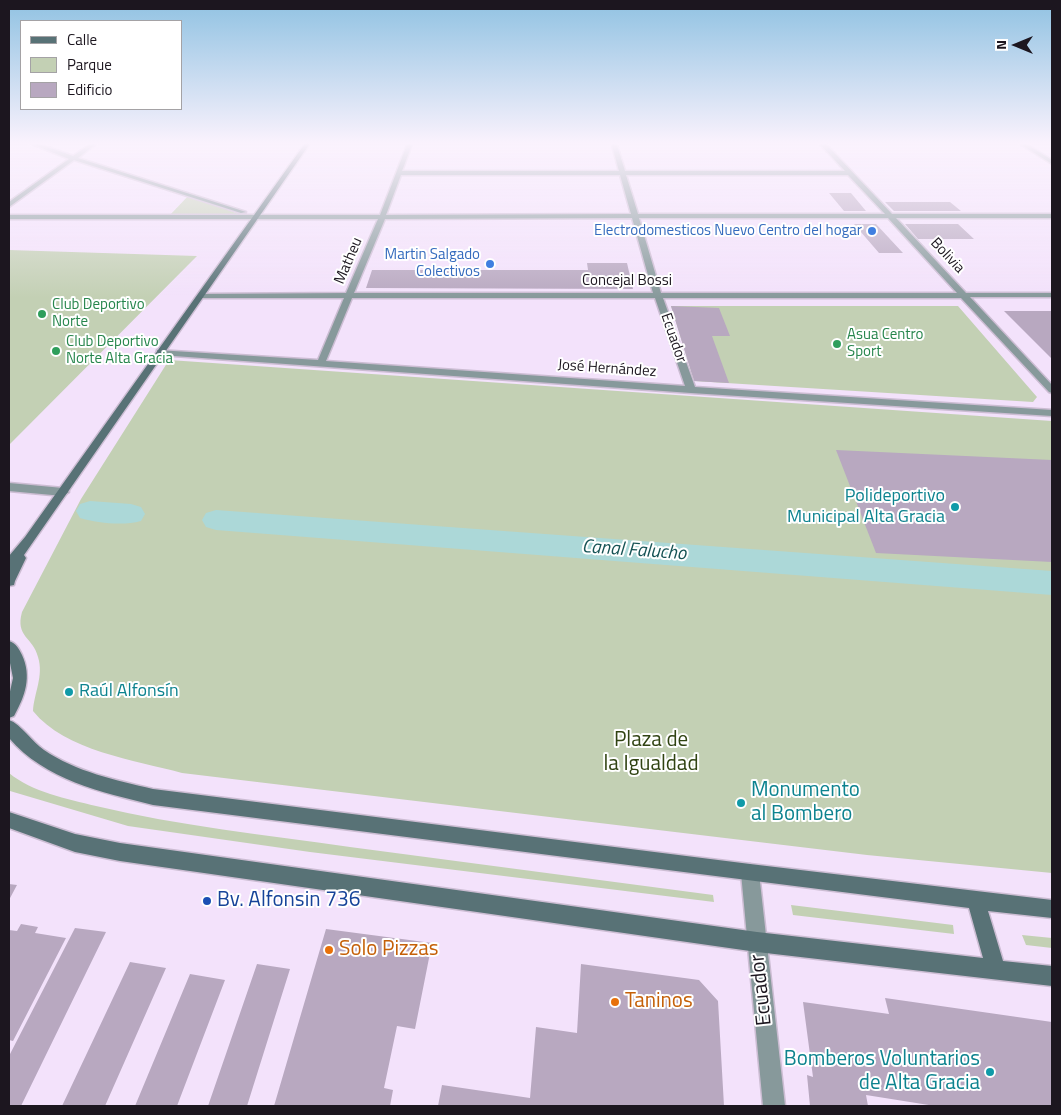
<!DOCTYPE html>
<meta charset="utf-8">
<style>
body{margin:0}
#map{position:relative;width:1061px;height:1115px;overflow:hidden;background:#f3e2fb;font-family:"Titillium Web",sans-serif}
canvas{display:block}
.frame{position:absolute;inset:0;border:10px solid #1c161f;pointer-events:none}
.legend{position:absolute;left:20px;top:20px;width:162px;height:90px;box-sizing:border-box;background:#fff;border:1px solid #a4a2a5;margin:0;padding:6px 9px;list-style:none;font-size:15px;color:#1c161f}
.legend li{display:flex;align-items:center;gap:10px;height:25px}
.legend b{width:25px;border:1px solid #a4a2a5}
.north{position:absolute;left:991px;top:20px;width:50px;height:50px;-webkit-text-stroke:4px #fff;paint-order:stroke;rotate:270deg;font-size:14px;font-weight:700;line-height:20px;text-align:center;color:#1c161f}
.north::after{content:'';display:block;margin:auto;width:18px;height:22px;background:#1c161f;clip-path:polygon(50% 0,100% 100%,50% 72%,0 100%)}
</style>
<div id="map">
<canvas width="1061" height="1115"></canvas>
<div class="frame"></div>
<ul class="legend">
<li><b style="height:6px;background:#587276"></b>Calle</li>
<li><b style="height:14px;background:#c3d0b4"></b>Parque</li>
<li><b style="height:14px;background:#b8a8c0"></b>Edificio</li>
</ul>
<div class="north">N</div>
</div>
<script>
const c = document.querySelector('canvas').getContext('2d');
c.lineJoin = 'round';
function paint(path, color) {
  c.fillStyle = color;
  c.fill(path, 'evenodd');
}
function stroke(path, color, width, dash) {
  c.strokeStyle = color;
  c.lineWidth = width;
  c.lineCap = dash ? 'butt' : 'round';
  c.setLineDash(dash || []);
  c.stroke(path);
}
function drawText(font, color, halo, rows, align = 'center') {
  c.font = font + ' "Titillium Web",sans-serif';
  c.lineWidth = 4;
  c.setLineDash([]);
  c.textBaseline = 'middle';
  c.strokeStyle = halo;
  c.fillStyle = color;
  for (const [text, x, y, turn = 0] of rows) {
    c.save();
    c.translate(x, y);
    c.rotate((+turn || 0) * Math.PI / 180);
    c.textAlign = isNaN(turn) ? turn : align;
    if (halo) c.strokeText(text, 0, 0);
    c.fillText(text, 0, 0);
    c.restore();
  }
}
paint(new Path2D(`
 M189 195 244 216H169Z
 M9 250 197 256 9 445Z
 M671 306H958L1037 397 1033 402 694 381Z
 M169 360 1052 421V873L867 855 182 773C135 760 65 751 33 711 34 693 44 676 38 657 33 637 15 637 22 612L81 499Z
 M9 773C32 792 67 799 96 806 180 826 265 835 350 847 471 863 592 879 713 895L714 902 310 852 128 826 10 791Z
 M791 905 953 925 954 934 793 915Z
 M1022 935 1052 938V948L1026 945Z`), '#c3d0b4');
paint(new Path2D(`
 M90 501 131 504 141 507 145 514 141 521C123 526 98 523 80 518L76 511 80 504Z
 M216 510 1052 571V595L216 530 206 527 202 520 206 513Z`), '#acd8d8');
paint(new Path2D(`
 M829 193H851L866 211H844Z
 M885 202H950L961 211H894Z
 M854 224H876L903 253H879Z
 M905 224H958L974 239H918Z
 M587 263H627L633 289 366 288 372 270H588Z
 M671 306 719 308 730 336H712L729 383 694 381Z
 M1004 311H1052V359Z
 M836 450 1052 460V562L876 553Z
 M9 884 17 885 9 900Z
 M21 924 38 927 35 933 66 938 13 1041 9 1040V930L17 931Z
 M75 928 106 932 21 1106H9V1056Z
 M326 929 432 943 415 1029 397 1026 384 1088 393 1090 390 1106H274Z
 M130 962 166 968 105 1106H62Z
 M257 964 290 969 247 1106H208Z
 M581 964 699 980 718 1001 724 1106H438L442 1085 530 1098 536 1027 577 1033Z
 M190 974 225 980 177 1106H135Z
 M885 998 1052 1022V1106H935L866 1095 868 1106H810L807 1075 813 1077 803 1002 889 1014Z`), '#b8a8c0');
const minor = new Path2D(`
 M27 142H34L73 156 93 142H98L78 158 246 212 241 213 74 160 9 207V202L69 159Z
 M408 142H413L402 171H619L611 142H616L625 171H845L818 142H824L892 214H1052V218H896L966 293H1052V297H970L1052 385V393L1049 392 961 298H663L695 387 1052 410V416L691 393 160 355 157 354V350L318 360 344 298H202L198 296 202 294 346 293 378 219H9V215H380ZM401 175H620L631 214 386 215ZM626 175H848L885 214H638ZM632 218 653 293H354L385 219ZM639 218H888L957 293H661ZM352 298H655L685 386 326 361Z
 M1017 142H1023L1052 160V164Z
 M9 483 63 488 69 492 63 496 9 491Z
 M750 864 756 867 759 873 785 1106H763L741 873 744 867Z`);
const secondary = new Path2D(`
 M306 142H311L24 555 26 558 15 581 14 585 9 586V556L25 537Z
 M9 641C16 643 19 649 22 655 32 677 25 696 14 716L9 718V696L13 678 9 658Z
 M9 720C21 724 32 742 44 750 76 772 116 780 153 789L750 864 1052 900V918L988 911 1003 961 1052 966V986L757 952 120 861 75 852 9 828V812L75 834 120 843 757 932 983 958 969 908 153 805C101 792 45 780 9 738Z`);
stroke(minor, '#ccbdd3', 3);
stroke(secondary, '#ccbdd3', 3);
paint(minor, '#87999b');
paint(secondary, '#587276');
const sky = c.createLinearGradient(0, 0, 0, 298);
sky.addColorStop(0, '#90c2e2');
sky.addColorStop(0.48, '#faf2fd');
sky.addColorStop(1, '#faf2fd00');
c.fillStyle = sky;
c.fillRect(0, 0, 1061, 298);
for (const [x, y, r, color] of [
 [872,231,5,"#3f7fe0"],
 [490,264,5,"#3f7fe0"],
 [42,314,5,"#2e9e5b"],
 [837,344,5,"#2e9e5b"],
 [56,351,5,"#2e9e5b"],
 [955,507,5,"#0f9aa8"],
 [69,692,5,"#0f9aa8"],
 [741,803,5,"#0f9aa8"],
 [207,901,5,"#1a4fb4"],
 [329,950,5,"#e8710a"],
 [615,1002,5,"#e8710a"],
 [990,1072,5,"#0f9aa8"]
]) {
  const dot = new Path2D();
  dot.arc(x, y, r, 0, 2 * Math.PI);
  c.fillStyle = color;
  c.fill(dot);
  stroke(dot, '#fff', 2);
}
drawText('15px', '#366cbe', '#fff', [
 ["Electrodomesticos Nuevo Centro del hogar",862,231],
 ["Martin Salgado",480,255],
 ["Colectivos",480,272]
], 'right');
drawText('15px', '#1c161f', '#fff', [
 ["Bolivia",947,256,47],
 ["Matheu",349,261,-67],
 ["Concejal Bossi",627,281],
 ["Ecuador",673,338,71],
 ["José Hernández",607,369,4]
]);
drawText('15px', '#27864d', '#fff', [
 ["Club Deportivo",52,305],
 ["Norte",52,322],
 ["Asua Centro",847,335],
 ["Sport",847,352],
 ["Club Deportivo",66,342],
 ["Norte Alta Gracia",66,359]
], 'left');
drawText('18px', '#0d838f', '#fff', [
 ["Polideportivo",945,497],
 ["Municipal Alta Gracia",945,518],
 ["Raúl Alfonsín",79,692,"left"]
], 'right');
drawText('italic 19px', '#165355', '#fff', [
 ["Canal Falucho",634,551,4]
]);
drawText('21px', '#304312', '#fff', [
 ["Plaza de",651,741],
 ["la Igualdad",651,765]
]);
drawText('21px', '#0d838f', '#fff', [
 ["Monumento",751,791],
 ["al Bombero",751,815],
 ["Bomberos Voluntarios",980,1060,"right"],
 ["de Alta Gracia",980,1084,"right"]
], 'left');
drawText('21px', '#164399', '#fff', [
 ["Bv. Alfonsin 736",217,901]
], 'left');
drawText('21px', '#c56008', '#fff', [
 ["Solo Pizzas",339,950],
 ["Taninos",625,1002]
], 'left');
drawText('21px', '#1c161f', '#fff', [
 ["Ecuador",762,990,-96]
]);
</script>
